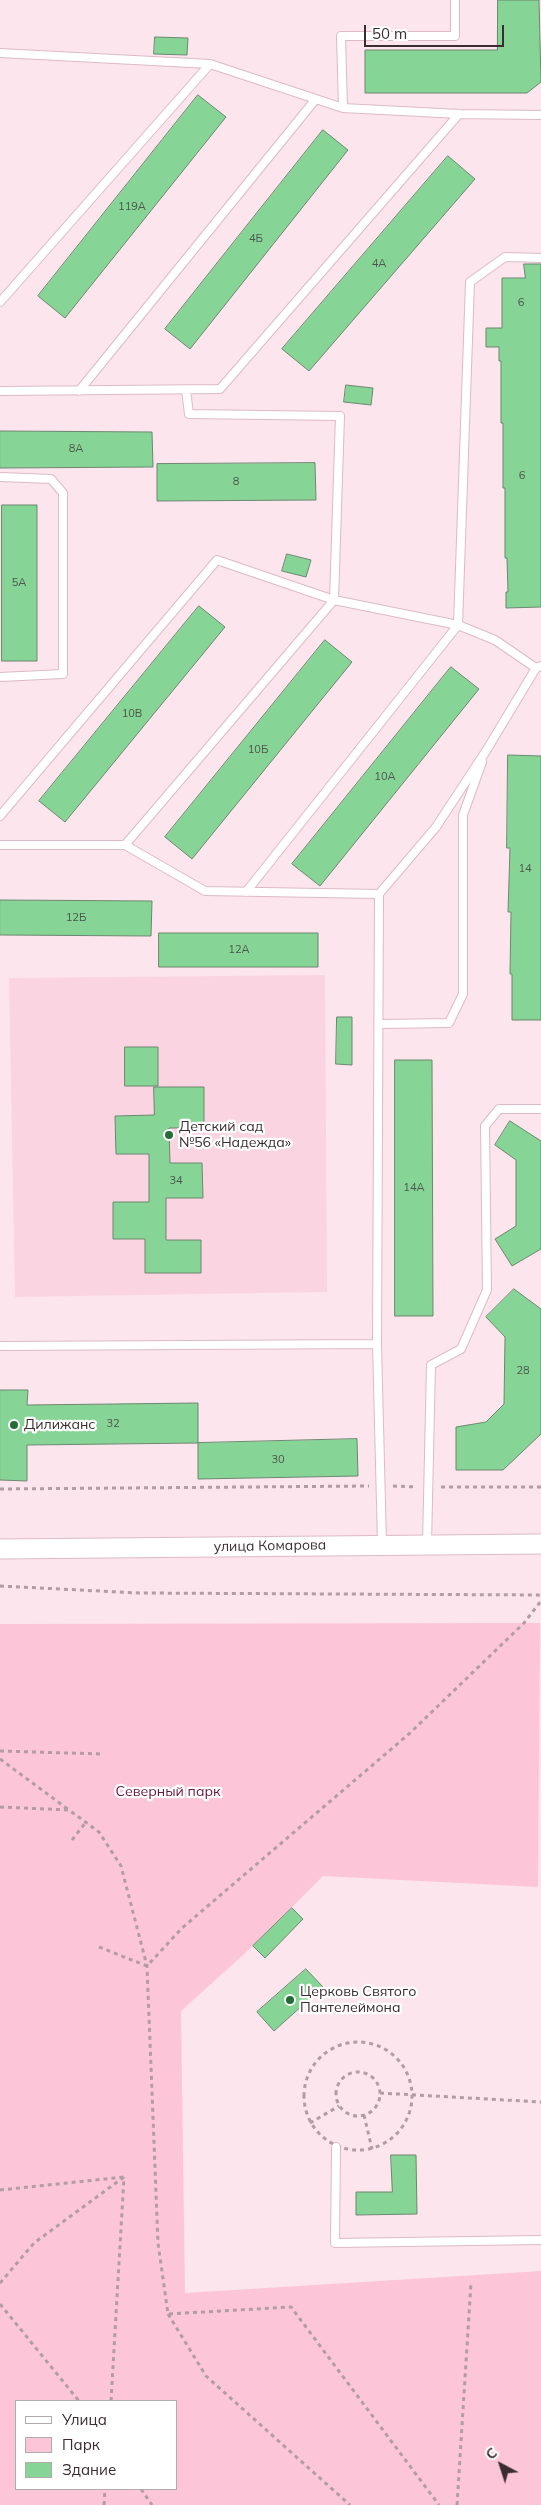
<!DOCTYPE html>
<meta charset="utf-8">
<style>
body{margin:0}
#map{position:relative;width:541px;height:2505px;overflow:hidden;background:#fce5ec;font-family:Mulish,sans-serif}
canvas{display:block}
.legend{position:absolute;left:15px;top:2400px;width:162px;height:90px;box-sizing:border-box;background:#fff;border:1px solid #b0abac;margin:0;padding:6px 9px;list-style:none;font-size:15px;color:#3a2c30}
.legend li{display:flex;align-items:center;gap:10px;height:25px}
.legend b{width:25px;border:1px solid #b0abac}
.north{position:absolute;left:476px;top:2440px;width:50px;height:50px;-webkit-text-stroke:4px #fff;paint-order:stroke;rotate:320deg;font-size:14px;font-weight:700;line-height:20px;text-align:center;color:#3a2c30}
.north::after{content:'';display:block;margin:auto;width:18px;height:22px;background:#3a2c30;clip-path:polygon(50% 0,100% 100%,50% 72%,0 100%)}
.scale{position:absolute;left:364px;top:25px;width:140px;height:22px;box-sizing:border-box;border:2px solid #3a2c30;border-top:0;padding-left:6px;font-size:15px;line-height:18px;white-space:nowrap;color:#3a2c30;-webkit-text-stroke:4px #fff;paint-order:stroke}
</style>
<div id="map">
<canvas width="541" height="2505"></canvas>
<ul class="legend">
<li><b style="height:6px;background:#fff"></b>Улица</li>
<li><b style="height:14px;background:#fdc6d8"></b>Парк</li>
<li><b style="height:14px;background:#86d496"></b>Здание</li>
</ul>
<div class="north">С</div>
<div class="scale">50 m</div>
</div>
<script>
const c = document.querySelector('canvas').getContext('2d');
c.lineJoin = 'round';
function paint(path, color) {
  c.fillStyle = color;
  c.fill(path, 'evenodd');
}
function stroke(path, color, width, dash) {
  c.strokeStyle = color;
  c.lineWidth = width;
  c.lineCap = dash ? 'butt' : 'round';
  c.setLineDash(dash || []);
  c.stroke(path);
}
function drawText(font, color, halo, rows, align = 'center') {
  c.font = font + ' Mulish,sans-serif';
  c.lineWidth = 4.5;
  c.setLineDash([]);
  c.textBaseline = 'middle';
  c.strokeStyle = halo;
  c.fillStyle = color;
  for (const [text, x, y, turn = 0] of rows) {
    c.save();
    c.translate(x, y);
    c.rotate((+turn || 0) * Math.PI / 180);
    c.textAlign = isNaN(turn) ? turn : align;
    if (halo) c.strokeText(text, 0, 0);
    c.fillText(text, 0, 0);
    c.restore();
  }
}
paint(new Path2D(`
 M325 975 327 1292 15 1297 9 978Z`), '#fad5e1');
paint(new Path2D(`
 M540 1623 538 1887 323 1876 253 1946 181 2011 185 2293 541 2271V2505H0V1624ZM16 2401H176V2489H16Z`), '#fdc6d8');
const building = new Path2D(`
 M498 0H539L541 82 527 93H365V50H497Z
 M155 37 188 38 187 55 154 54Z
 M198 95 226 117 65 318 38 296Z
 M323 130 348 150 190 349 165 329Z
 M448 156 475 179 309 371 282 349Z
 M524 264H541V607L506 608V592H508L507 558H505V488H503V423H501V361H499V347H486V328H502V278H525Z
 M346 385 373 388 371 405 344 402Z
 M0 431 152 432 153 467 0 468Z
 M315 463 316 500 157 501V464Z
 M2 505H37V661H2Z
 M287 554 311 560 306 577 282 571Z
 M199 606 225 627 65 822 39 801Z
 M325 640 352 662 192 859 165 837Z
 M451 667 479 689 320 886 292 864Z
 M508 755 541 756V1020H512V974H510L511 912H508L510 848H507Z
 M0 900 152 901 151 936 0 935Z
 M159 933H318V967H159Z
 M337 1017H352V1065L336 1064Z
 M125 1047H158V1086H125Z
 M395 1060H432L433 1316H395Z
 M154 1087H204V1128H169L170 1163H202L203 1198H166V1240H201V1273H145V1239H113V1202H149V1154H116L115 1116 154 1115Z
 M510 1121 541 1141V1249L512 1266 495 1239 516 1226V1160L495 1145Z
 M514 1289 541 1309V1434L503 1470H456V1427L486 1422 504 1404 505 1337 486 1317Z
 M0 1390H28L27 1405 198 1403V1443L27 1445V1481L0 1480Z
 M357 1439 358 1476 198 1479V1443Z
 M292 1908 303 1919 265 1958 253 1946Z
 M306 1969 323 1987 274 2031 257 2012Z
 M391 2155H416L417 2214 356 2215V2192H392Z`);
paint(building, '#86d496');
stroke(building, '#6d8771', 1);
const service = new Path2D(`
 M0 53 210 64 343 108 459 114 541 115
 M343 108 341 36H455V0
 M0 302 210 64
 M0 391 220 389 459 114
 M79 391 315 100
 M0 477 51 479 63 493V674L0 677
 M0 816 217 560 334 600 340 416 189 414 186 390
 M0 845H125L205 891 379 894
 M125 845 334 600 458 625 495 640 536 668
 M246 892 458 625 470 282 505 257 541 258
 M380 1024 449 1023 463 994V815L482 762
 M0 1346 377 1344
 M382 1544 377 1344 379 894 436 827 486 751 536 668 541 666
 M427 1544 431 1365 461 1349 487 1290 485 1126 499 1109H541
 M336 2147 335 2243 541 2240`);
const tertiary = new Path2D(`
 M0 1549 541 1544`);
stroke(service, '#debac5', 10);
stroke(tertiary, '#debac5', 21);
stroke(new Path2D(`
 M393 1486 417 1487
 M441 1487H541
 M0 1489 369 1486
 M0 1586 139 1593 541 1595
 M0 1751 102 1754
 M0 1759 69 1810
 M0 1807 69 1810 99 1832 121 1866 147 1966 158 2243 168 2314 291 2307 439 2505
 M72 1840 86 1822
 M99 1947 147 1966 182 1928 410 1733 524 1623 541 1601
 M304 2096a54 54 0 1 1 108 0a54 54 0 1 1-108 0Z
 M336 2094a22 22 0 1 1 44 0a22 22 0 1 1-44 0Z
 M380 2093 541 2102
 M364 2115 372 2149
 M310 2123 339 2106
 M0 2190 124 2177
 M0 2283 34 2243 124 2177
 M0 2304 79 2401
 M168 2314 206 2376 350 2505
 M111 2401 124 2177
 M141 2489 152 2505
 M104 2505 105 2489
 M457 2505 471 2283`), '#b19da3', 3, [4, 4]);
stroke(service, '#fff', 8);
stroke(tertiary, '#fff', 19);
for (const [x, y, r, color] of [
 [169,1135,5,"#256c39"],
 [14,1425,5,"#256c39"],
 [290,2000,5,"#256c39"]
]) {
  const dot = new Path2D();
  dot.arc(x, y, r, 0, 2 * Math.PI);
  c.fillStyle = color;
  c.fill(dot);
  stroke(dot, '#fff', 2);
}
drawText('11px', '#4d564a', null, [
 ["119А",132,207],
 ["4Б",256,239],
 ["4А",379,264],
 ["6",521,303],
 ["8А",76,449],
 ["6",522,476],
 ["8",236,482],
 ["5А",19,583],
 ["10В",132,714],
 ["10Б",258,750],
 ["10А",385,777],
 ["14",525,869],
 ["12Б",76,918],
 ["12А",239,950],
 ["34",176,1181],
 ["14А",414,1188],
 ["28",523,1371],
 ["32",113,1424],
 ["30",278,1460]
]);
drawText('14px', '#3a2c30', '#fff', [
 ["Детский сад",179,1127],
 ["№56 «Надежда»",179,1143],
 ["Дилижанс",24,1425],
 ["Церковь Святого",300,1992],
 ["Пантелеймона",300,2008]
], 'left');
drawText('14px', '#3a2c30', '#fff', [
 ["улица Комарова",270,1546,-1]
]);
drawText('14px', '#66163c', '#fff', [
 ["Северный парк",168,1792]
]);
</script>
